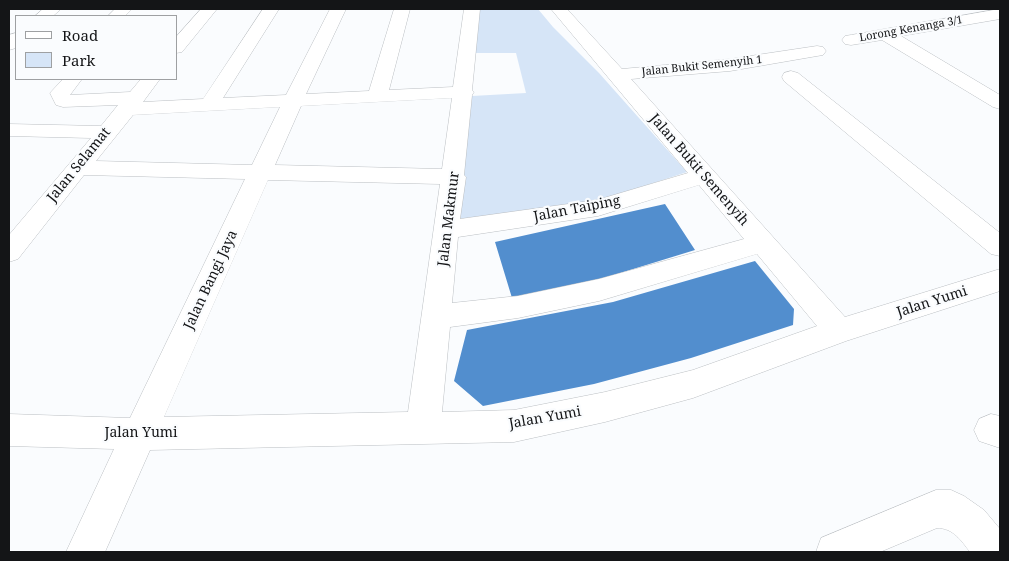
<!DOCTYPE html>
<style>
body{margin:0}
#map{position:relative;width:1009px;height:561px;overflow:hidden;background:#fafcfe;font-family:"Noto Serif",serif}
canvas{display:block}
.frame{position:absolute;inset:0;border:10px solid #141517;pointer-events:none}
.legend{position:absolute;left:15px;top:15px;width:162px;height:65px;box-sizing:border-box;background:#fafcfe;border:1px solid #9ea0a2;margin:0;padding:6px 9px;list-style:none;font-size:15px;color:#141517}
.legend li{display:flex;align-items:center;gap:10px;height:25px}
.legend b{width:25px;border:1px solid #9ea0a2}
</style>
<div id="map">
<canvas width="1009" height="561"></canvas>
<div class="frame"></div>
<ul class="legend">
<li><b style="height:6px;background:#fff"></b>Road</li>
<li><b style="height:14px;background:#d6e5f7"></b>Park</li>
</ul>
</div>
<script>
const c = document.querySelector('canvas').getContext('2d');
c.lineJoin = 'round';
function paint(path, color) {
  c.fillStyle = color;
  c.fill(path, 'evenodd');
}
function stroke(path, color, width, dash) {
  c.strokeStyle = color;
  c.lineWidth = width;
  c.lineCap = dash ? 'butt' : 'round';
  c.setLineDash(dash || []);
  c.stroke(path);
}
function drawText(font, color, halo, rows, align = 'center') {
  c.font = font + ' "Noto Serif",serif';
  c.lineWidth = 4.5;
  c.setLineDash([]);
  c.textBaseline = 'middle';
  c.strokeStyle = halo;
  c.fillStyle = color;
  for (const [text, x, y, turn = 0] of rows) {
    c.save();
    c.translate(x, y);
    c.rotate((+turn || 0) * Math.PI / 180);
    c.textAlign = isNaN(turn) ? turn : align;
    if (halo) c.strokeText(text, 0, 0);
    c.fillText(text, 0, 0);
    c.restore();
  }
}
paint(new Path2D(`
 M478 9H538L553 27 599 73 687 172 605 199 571 205 459 219 472 96 526 93 516 53H474Z`), '#d6e5f7');
paint(new Path2D(`
 M665 204 695 250 604 278 512 298 495 242Z
 M755 261 794 309 793 325 691 358 594 384 483 406 454 381 467 330 613 302Z`), '#528ece');
const minor = new Path2D(`
 M43 9H61L53 16H35Z
 M115 9H132L125 16H108Z
 M201 9H217L182 52 176 53V37Z
 M263 9H279L223 98 286 95 330 9H346L306 94 369 91 394 9H410L389 90 453 87 464 9H480L472 90 474 92 472 95 464 175 466 177 460 219 597 200 688 173 551 9H567L622 69 730 59 817 46 823 47 826 51 823 55 817 56 730 71 631 79 845 317 1000 269V291L846 341 693 398 605 422 514 442 150 450 105 552H66L114 449 9 446V414L130 418 245 179 84 175 18 259 9 262V235L91 138 9 136V124L101 126 118 105 63 107 56 105 50 93 63 79H82L70 95 130 92 141 79H160L143 102 203 99ZM452 98 442 169 275 165 301 106ZM280 107 252 165 96 161 133 115ZM268 180 440 184 408 412 164 417ZM699 185 744 239 599 279 518 296 452 303 458 237 598 216ZM757 254 817 326 693 370 605 392 514 410 442 412 450 327 518 318 599 301Z
 M1000 9V19L901 36 1000 95V109L993 107 882 40 851 45 845 44 842 40 845 36 851 35Z
 M16 33V48L9 50V35Z
 M791 71 798 73 1000 233V256L991 254 784 81 782 77 784 73Z
 M991 414 1000 416V448L979 441 974 430 979 419Z
 M936 490H951L964 496 984 510 1000 529V552H970C961 540 953 528 937 528L880 552H816L821 538Z`);
stroke(minor, '#bbbfc3', 1);
paint(minor, '#fff');
drawText('11px', '#141517', '#fafcfe', [
 ["Lorong Kenanga 3/1",911,29,-10],
 ["Jalan Bukit Semenyih 1",702,66,-6]
]);
drawText('14px', '#141517', '#fafcfe', [
 ["Jalan Selamat",79,165,-51],
 ["Jalan Bukit Semenyih",699,170,49],
 ["Jalan Taiping",577,209,-11],
 ["Jalan Makmur",449,219,-83],
 ["Jalan Bangi Jaya",211,280,-65],
 ["Jalan Yumi",932,302,-18],
 ["Jalan Yumi",545,418,-10],
 ["Jalan Yumi",141,433]
]);
</script>
